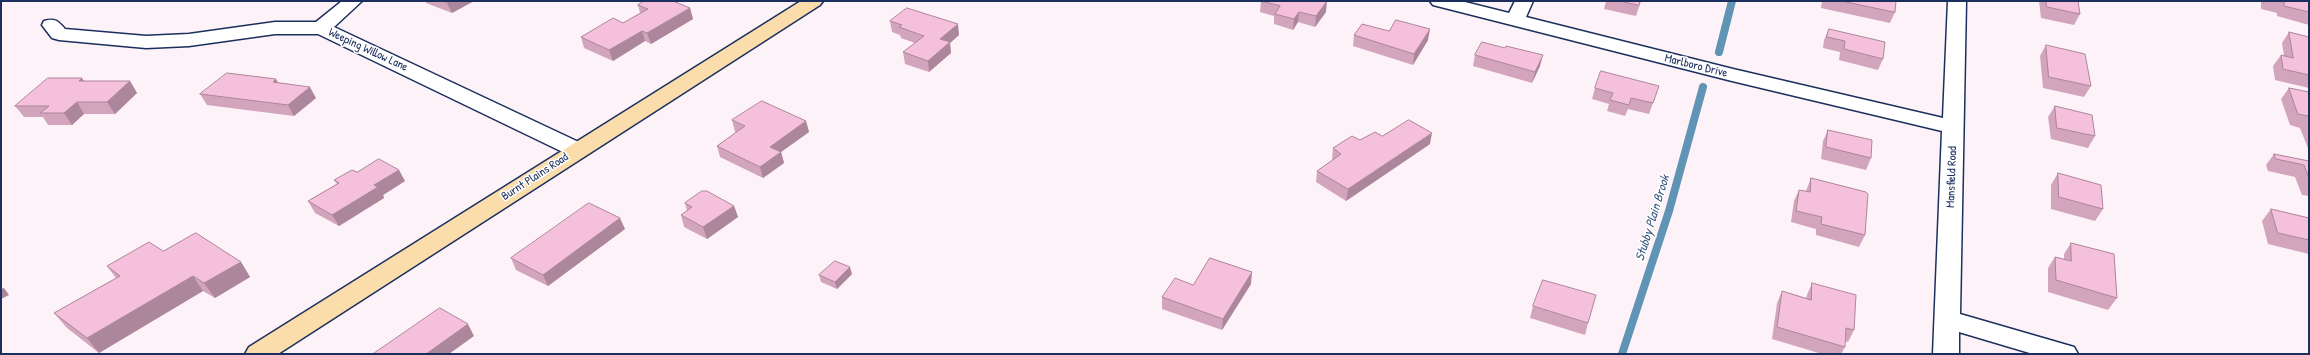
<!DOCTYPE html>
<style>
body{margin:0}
#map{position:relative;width:2310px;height:355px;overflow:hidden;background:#fdf2f8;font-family:"Patrick Hand",sans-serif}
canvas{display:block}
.frame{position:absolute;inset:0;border:2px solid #1b2f5e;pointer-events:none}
</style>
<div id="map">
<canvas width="2310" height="355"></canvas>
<div class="frame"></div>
</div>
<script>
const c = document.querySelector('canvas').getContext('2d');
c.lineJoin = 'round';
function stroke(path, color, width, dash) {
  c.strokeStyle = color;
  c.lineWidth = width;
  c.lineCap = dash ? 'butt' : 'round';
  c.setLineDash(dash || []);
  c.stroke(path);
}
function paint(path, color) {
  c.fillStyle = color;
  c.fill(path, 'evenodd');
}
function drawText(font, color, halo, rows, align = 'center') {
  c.font = font + ' "Patrick Hand",sans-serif';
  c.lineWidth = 3;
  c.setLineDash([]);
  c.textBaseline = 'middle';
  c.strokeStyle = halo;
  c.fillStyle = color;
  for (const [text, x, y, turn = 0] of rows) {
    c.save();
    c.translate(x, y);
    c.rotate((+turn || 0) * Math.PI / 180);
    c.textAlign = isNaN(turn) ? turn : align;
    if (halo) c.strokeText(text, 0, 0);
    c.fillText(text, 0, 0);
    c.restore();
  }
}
stroke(new Path2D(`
 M1719 52 1732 1
 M1622 354 1669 211 1703 87`), '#5f94b4', 8);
const minor = new Path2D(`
 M342 1H362L334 27 585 145 588 150 585 155 577 157 569 155 318 34H275L189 46 146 48 59 40 52 38 42 25 44 21C55 18 58 21 65 29L146 36 189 34 275 22H316Z
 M1430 1H1461L1509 13 1515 1H1533L1526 17 1733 69 1943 118 1948 1H1966L1960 314 2074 347 2078 354H2033L1959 332V354H1933L1942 131 1732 81 1433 5Z`);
const major = new Path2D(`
 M801 1H823L820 5 278 354H245L249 347Z`);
stroke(minor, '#1b2f5e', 3);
stroke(major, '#1b2f5e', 3);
paint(minor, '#fff');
paint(major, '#fbddab');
paint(new Path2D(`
 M426 1H474L452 13 426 3Z
 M1261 1 1326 12 1315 27 1298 22 1293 30 1274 24V16L1260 12Z
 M1606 1H1641L1636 16 1604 9Z
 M1822 1H1896L1895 12 1890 23 1821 8Z
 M2039 1H2078L2080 14 2074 25 2041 18Z
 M2261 1H2309V25L2277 16V13L2261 9Z
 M638 5 690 8 693 19 651 44 645 41 613 61 584 48 581 37 623 23 640 13Z
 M890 21 959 35 950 43 951 53 929 72 905 64 903 52 915 43 901 38 900 35 892 32Z
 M1829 29 1883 59 1878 70 1839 60 1840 52 1823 48 1824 40Z
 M2289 32 2309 37V88L2275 80 2273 66 2281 55 2284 56 2282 43Z
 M1354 35 1428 40 1413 65 1353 46Z
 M2046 45 2091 86 2084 97 2043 88 2040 56Z
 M1475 55 1540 66 1532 83 1473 66Z
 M84 81H130L137 93 115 114H84L72 125H48L43 117H24L15 106Z
 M278 83 316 98 294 116 207 105 200 94Z
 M1595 88 1655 97 1649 114 1628 109 1625 116 1607 111 1609 104 1592 99Z
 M2289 88 2309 92V151L2300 128 2290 125 2281 99Z
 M2055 106 2095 136 2088 148 2051 139 2048 117Z
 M732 120 806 121 809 132 781 152 784 163 763 178 720 157 717 146 737 132H735Z
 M1828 130 1871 158 1866 170 1821 159 1823 141Z
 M1382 136 1430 144 1346 201 1316 182 1317 171 1333 160H1332L1333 148 1360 140Z
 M2274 154 2309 161V196L2302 195 2295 177 2268 171 2266 165Z
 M357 172 405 181 383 195 384 198 339 226 315 213 308 201 337 184 334 180Z
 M2058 173 2103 209 2095 221 2051 209V185Z
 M1811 178 1865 235 1859 247 1816 235V229L1791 222 1794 201 1799 190 1806 191Z
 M685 203 734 206 738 217 707 239 684 227 681 215 687 211Z
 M2271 209 2309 218V254L2268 244 2262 221Z
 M625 229 548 286 516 270 511 258Z
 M2071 243 2117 298 2108 310 2048 292V268L2055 257 2064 259V254Z
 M163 251 241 262 250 277 215 298 203 291 99 353 67 328 54 313 116 278 107 266Z
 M852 274 837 289 821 282 819 275Z
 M1812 283 1854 330 1848 342 1845 341V347L1841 354H1822L1772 339 1777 303 1782 291 1806 298 1807 295Z
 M1251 284 1222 330 1162 309V297L1193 285Z
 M1533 306 1588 323 1585 335 1530 318Z`), '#d3a5bd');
paint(new Path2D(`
 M450 1H474L452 13 447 3Z
 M1327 1 1326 12 1315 27 1316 16Z
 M690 8 693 19 651 44 647 33Z
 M1299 12 1298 22 1293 30 1294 19Z
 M958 24 959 35 950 43 951 53 929 72 928 61 940 39Z
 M1430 29 1428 40 1413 65 1414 54Z
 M642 31 645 41 613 61 609 50Z
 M1543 55 1540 66 1532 83 1535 72Z
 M82 78 89 89 79 81Z
 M276 79 283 91 273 82Z
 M130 81 137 93 115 114 107 102Z
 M310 87 316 98 294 116 288 105Z
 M77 102 84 114 72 125 64 113Z
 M806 121 809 132 781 152 784 163 763 178 760 167 770 147Z
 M1432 133 1430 144 1346 201 1348 189Z
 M399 170 405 181 383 195 384 198 339 226 332 215 374 185Z
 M734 206 738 217 707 239 703 227Z
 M620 218 625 229 548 286 543 275Z
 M241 262 250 277 215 298 204 283Z
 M850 267 852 274 837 289 835 282Z
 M1252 272 1251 284 1222 330 1223 319Z
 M193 276 203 291 99 353 87 338Z
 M4 288 9 295 1 299V289Z
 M468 324 474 336 449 354H426Z`), '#ac869a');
const building = new Path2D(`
 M443 1H450L447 3Z
 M644 1H673L690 8 647 33 642 31 609 50 581 37 613 18 623 23 648 9 638 5Z
 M1261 1H1327L1316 16 1299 12 1294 19 1275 14 1280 6Z
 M1620 1H1640L1639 5Z
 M1842 1H1896L1895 12Z
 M2046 1H2078L2080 14 2047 7Z
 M2279 1H2309V12L2284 6V2Z
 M907 8 958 24 940 39 950 42 928 61 903 52 924 36 899 27 902 25 890 21Z
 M1396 20 1430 29 1414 54 1354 35 1362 24 1389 31Z
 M1829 29 1885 42 1883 59 1844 49 1845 41 1827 37Z
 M2289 32 2309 37V75L2283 69 2281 55 2293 58Z
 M1482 42 1505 48 1506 46 1543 55 1535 72 1475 55Z
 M2046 45 2085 54 2091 86 2049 77Z
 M1601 71 1659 86 1653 103 1631 98 1629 105 1610 100 1613 93 1595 88Z
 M227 73 276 79 273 82 310 87 288 105 200 94Z
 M48 78H82L79 81H130L107 102H77L64 113H40L49 106H15Z
 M2289 88 2309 92V118L2308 116 2298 114Z
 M762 101 806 121 770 147 781 152 760 167 717 146 745 126 732 120Z
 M2055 106 2092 115 2095 136 2057 128Z
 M1409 120 1432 133 1348 189 1317 171 1341 154 1333 148 1352 136 1360 140 1375 132 1382 136Z
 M1828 130 1872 140 1871 158 1826 147Z
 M2274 154 2309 161V178L2304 165 2276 159Z
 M379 159 399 170 374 185 378 187 332 215 308 201 339 183 334 180 352 170 357 172Z
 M2058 173 2101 185 2103 209 2059 197Z
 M1811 178 1866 192 1868 194 1865 235 1821 224 1822 217 1796 211 1799 190 1810 192Z
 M702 191H707L734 206 703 227 681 215 692 207 685 203Z
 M589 203 620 218 543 275 511 258Z
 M2271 209 2309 218V240L2278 233Z
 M196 233 241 262 204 283 193 276 87 338 54 313 120 276 107 266 149 242 163 251Z
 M2071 243 2114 254 2117 298 2056 280 2055 257 2071 261Z
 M1210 258 1252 272 1223 319 1162 297 1175 278 1193 285Z
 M835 261 850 267 835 282 819 275Z
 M1543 280 1596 295 1588 323 1533 306Z
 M1812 283 1856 295 1854 330 1846 328 1845 347 1777 327 1782 291 1811 300Z
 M440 308 468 324 426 354H373Z`);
paint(building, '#f5c0dc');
stroke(building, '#ac869a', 1);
drawText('12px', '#1b2f5e', '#fff', [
 ["Weeping Willow Lane",368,50,25],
 ["Marlboro Drive",1696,66,14],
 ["Burnt Plains Road",535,177,-33],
 ["Mansfield Road",1952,177,-88]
]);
drawText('italic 13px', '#385982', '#fff', [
 ["Stubby Plain Brook",1653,218,-73]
]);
</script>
